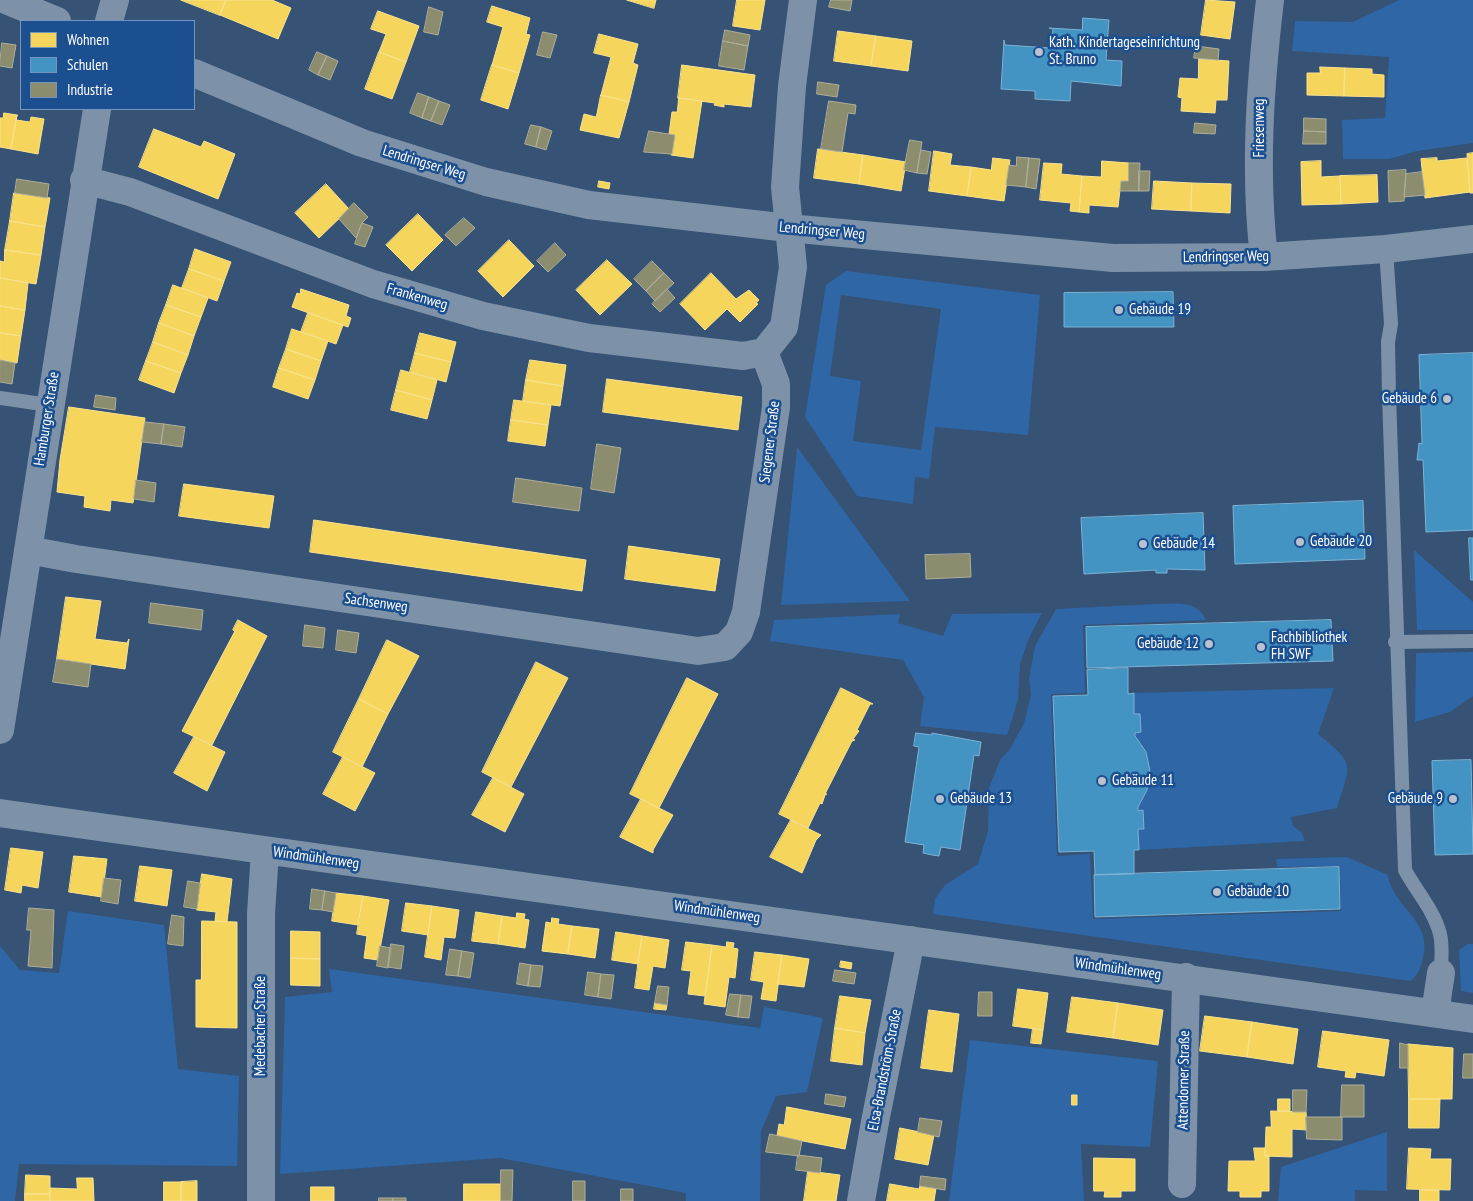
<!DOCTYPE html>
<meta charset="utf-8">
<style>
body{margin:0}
#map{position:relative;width:1473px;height:1201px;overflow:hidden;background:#365274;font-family:"PT Sans Narrow",sans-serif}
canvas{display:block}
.legend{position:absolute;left:20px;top:20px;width:175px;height:90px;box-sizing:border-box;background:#1b4f8f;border:1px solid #7695bc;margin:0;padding:6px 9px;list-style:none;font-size:15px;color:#fff}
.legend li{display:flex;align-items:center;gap:10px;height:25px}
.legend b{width:25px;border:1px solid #7695bc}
</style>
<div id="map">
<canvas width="1473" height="1201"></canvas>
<ul class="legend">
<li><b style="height:14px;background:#f6d55c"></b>Wohnen</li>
<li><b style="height:14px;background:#4393c3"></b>Schulen</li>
<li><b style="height:14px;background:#8c8c6e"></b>Industrie</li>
</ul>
</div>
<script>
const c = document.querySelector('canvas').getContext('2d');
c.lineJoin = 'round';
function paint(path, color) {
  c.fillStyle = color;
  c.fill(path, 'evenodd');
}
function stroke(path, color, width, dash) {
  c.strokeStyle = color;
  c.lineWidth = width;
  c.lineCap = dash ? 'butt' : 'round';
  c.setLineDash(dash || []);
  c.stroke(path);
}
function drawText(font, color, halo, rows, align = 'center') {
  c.font = font + ' "PT Sans Narrow",sans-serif';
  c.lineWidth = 5;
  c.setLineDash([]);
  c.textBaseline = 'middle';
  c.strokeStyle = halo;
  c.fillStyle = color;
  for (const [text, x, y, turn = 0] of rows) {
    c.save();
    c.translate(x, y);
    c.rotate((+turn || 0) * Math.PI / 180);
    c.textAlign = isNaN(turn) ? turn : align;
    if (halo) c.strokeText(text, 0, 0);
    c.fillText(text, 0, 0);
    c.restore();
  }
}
paint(new Path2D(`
 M1399 0H1473V143L1417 151 1389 159H1343L1342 120 1385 118 1389 57 1292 51 1295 21 1353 22Z
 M846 271 1040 295 1028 435 935 427 929 479 915 477 913 504 857 496 805 417 826 285ZM841 295 941 309 921 450 853 441 861 381 830 376Z
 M797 447 910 601 781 605Z
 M1414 550 1473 602V630H1417Z
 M1155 604C1175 604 1197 599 1206 620L1083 625 1085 693 1051 694 1057 856 1090 854 1093 919 1341 911 1340 866 1277 867 1276 859 1347 857 1388 875C1393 908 1433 920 1423 958 1421 968 1418 974 1411 981L933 914 935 899 945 885 978 864 988 831 989 788 1000 760 1010 749 1024 723 1031 695 1029 679 1035 646 1056 609Z
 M1042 613 1029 638 1020 664 1018 700 1007 735 920 726 924 697 903 660 770 641 774 620 900 614 898 623 943 636 952 614Z
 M1473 652V696L1450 712 1415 722 1416 653Z
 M1334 688 1318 734C1356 765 1351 763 1337 808L1291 817 1293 826 1302 833 1305 841 1139 850 1138 829 1143 810 1138 811C1139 796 1152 786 1149 769 1148 753 1137 743 1135 733L1140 732V724L1134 714V693Z
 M68 911 164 925 178 1069 239 1076 237 1166 19 1164 15 1201H0V946L20 970 59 973Z
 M1468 944H1473V993L1461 991 1459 950Z
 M329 969 760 1028 764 1007 823 1018 807 1092 776 1096 761 1131 760 1201H686V1193L500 1158 280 1174 285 997 332 992Z
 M970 1040 1158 1061 1150 1147 1081 1144 1084 1201H949Z
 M1387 1132V1191L1355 1190V1201H1278L1281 1167Z`), '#2f66a5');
const homes = new Path2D(`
 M181 0H226L220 15Z
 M226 0H272L291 8 278 39 220 15Z
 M627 0H656L654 8Z
 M737 0H765L760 30 733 26Z
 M1206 0 1235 2 1230 39 1201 35Z
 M492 6 530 18 526 34 530 35 519 73 492 65 503 27 487 22Z
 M378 11 419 26 406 62 379 52 386 34 371 29Z
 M838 31 876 36 871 66 834 61Z
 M599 34 638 44 633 63 638 65 629 102 601 95 611 57 594 53Z
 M876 36 912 41 908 71 871 66Z
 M379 52 406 62 392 99 365 89Z
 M1199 59 1229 61 1227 100H1216L1215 113 1181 111 1182 98 1178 97 1180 78 1198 79Z
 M492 65 519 73 508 109 481 100Z
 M682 65 755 75 751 107 724 104V107L714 105 715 103 678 98Z
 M1320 67 1345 68 1344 96 1307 95V73H1320Z
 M1345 68 1372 69V74L1384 75V97L1344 96Z
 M601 95 629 102 619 138 580 130 584 114 596 117Z
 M679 98 702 101 693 158 671 155 675 135 669 134 672 112H677Z
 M4 113 17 115 11 149 0 147V118H3Z
 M17 115 16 120 30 122 31 117 44 119 38 154 11 149Z
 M154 129 201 147 204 141 235 154 218 199 139 167Z
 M818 149 863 155 859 184 814 178Z
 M934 151 952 154 950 165 971 167 967 196 929 191Z
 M1473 153V193H1470L1467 154Z
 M863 155 906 162 901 191 859 184Z
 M993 158 1010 160 1004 201 967 196 971 167 991 170Z
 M1437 158V161L1467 158 1470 192 1425 198 1421 159Z
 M1102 161 1129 163 1128 181H1121L1118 207 1089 205V213L1079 212 1082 176 1101 177Z
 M1321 161V177L1340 176 1341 204 1302 205 1301 162Z
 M1044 163 1062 164 1061 174 1082 176 1079 212 1070 211 1071 203 1040 200Z
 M1377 175 1378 202 1341 204 1340 176Z
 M599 181 610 183 609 189 598 187Z
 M1154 181 1192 183 1191 211 1152 209Z
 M1192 183 1231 184 1230 213 1191 211Z
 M326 184 349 209 319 238 295 213Z
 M14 193 50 198 45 227 10 221Z
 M418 214 443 240 412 271 386 245Z
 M10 221 45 227 41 255 5 250Z
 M509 240 534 266 503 297 478 271Z
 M195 249 231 262 224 281 189 269Z
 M5 250 41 255 36 284 0 278V261L4 262Z
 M607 260 632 284 600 315 576 290Z
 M189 269 224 281 217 301 182 288Z
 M711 273 736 299 749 290 759 300 756 303 758 304 740 322 727 309 705 330 680 304Z
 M0 278 28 283 25 310 0 306Z
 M173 285 208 298 201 317 166 305Z
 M301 289 349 305 346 316 351 318 348 327 292 307 297 293 300 294Z
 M166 305 201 317 194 336 159 323Z
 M0 306 25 310 21 336 0 333Z
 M308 313 343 325 336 344 301 332Z
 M159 323 194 336 188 355 153 342Z
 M292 329 328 341 321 361 286 349Z
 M0 333 21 336 17 363 0 360Z
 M420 333 456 342 451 362 415 353Z
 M153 342 188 355 181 373 146 361Z
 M286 349 321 361 315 380 279 368Z
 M415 353 451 362 446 382 410 372Z
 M530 360 566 365 563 386 526 380Z
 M146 361 181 373 174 393 139 380Z
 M279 368 315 380 308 399 273 387Z
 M401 370 437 380 432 400 396 390Z
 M607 379 742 397 738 430 603 412Z
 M526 380 563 386 560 406 523 401Z
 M396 390 432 400 427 419 391 410Z
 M514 400 551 405 548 425 511 420Z
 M69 407 145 418 133 503 111 500 110 511 84 507 85 496 57 492 60 460Z
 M511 420 548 425 545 446 508 441Z
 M184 484 274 496 269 528 179 516Z
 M314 520 586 560 582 591 310 552Z
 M629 546 720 559 715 591 625 579Z
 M66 597 101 601 95 639 127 643 129 639 125 669 57 659Z
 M238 620 267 636 212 745 182 731 235 631 233 630Z
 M387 640 419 656 388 714 359 699Z
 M536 662 568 678 511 787 482 772Z
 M687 678 718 694 659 808 630 794Z
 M841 688 873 704H870L857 730 859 731 853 739 855 740 852 741 825 794H827L825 795 822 804 820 803 808 828 779 814Z
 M359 699 388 714 362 767 333 752Z
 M194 737 225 752 207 791 174 773Z
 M343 757 375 773 355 811 323 794Z
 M493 778 524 794 505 832 472 815Z
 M641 799 673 815 653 850V853L620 837Z
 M791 820 821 835 816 840 802 873 770 857Z
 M11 848 43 852 38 888 22 885 21 893 5 890Z
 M74 856 107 859 102 897 69 892Z
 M140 866 172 870 167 906 135 901Z
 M202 874 232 879 227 922 215 921 216 912 197 910Z
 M336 893 363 896 358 925 332 921Z
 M363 896 389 900 378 960 364 958 367 936 357 934Z
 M406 903 432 906 428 935 402 931Z
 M432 906 459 910 455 938 444 937 441 960 425 957Z
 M476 912 502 916 498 944 472 941Z
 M517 913 525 914 524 919 529 920 525 948 498 944 502 916 516 918Z
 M552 918 559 919 558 924 572 926 568 954 542 951 546 922 551 923Z
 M202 921 237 922V1028L196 1027V980H201Z
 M572 926 599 929 595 958 568 954Z
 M291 931 320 932V959L291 958Z
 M616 932 642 936 638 964 612 960Z
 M642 936 669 940 665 968 653 966 649 990 635 988Z
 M686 942 712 945 705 996 688 994 691 971 682 970Z
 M727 942 734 943 733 948 738 949 735 978 729 977 725 1007 704 1004 712 945 726 947Z
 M755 952 782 955 776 1001 761 999 764 982 751 980Z
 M782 955 809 959 804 987 778 984Z
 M291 958 320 959V986L291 985Z
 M841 961 852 963 851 969 840 967Z
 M1018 989 1048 993 1043 1030 1013 1026Z
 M840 996 871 1000 865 1033 835 1028Z
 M1072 997 1118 1003 1113 1038 1067 1032Z
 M655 1003 667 1005 666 1010 654 1009Z
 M1118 1003 1163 1010 1158 1045 1113 1038Z
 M929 1010 959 1014 952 1072 921 1068Z
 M1205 1016 1252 1022 1247 1057 1200 1051Z
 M1252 1022 1298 1029 1293 1064 1247 1057Z
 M835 1028 865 1033 862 1065 831 1061Z
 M1033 1028 1043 1030 1041 1044 1031 1043Z
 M1323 1031 1389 1040 1384 1076 1356 1072 1355 1078 1345 1077 1346 1071 1318 1067Z
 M1408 1044 1453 1048 1452 1099H1409Z
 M1072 1095H1077V1105H1072Z
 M1278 1099H1290V1111H1278Z
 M1409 1099H1440L1439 1128H1409Z
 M787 1107 851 1119 845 1149 777 1136 779 1124 784 1125Z
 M1271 1111 1306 1112 1307 1130 1292 1129V1157L1265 1156 1266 1127H1271Z
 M900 1128 934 1135 928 1165 895 1159Z
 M1254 1148H1265V1156H1269V1191H1261V1197H1240V1191H1228L1229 1161H1255Z
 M1409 1148 1431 1149 1430 1159H1451L1450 1190 1407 1189Z
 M1094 1158 1135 1159V1191H1121V1197H1104L1105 1191H1094Z
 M808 1171 840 1175 836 1201H804Z
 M26 1175 50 1176V1194H25Z
 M77 1178H93L94 1201H50V1188L77 1189Z
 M197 1181V1201H181V1182Z
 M164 1182H181V1201H164Z
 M464 1184H501V1201H464Z
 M890 1184 919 1189 920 1186 936 1188 934 1201H887Z
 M311 1187H334V1201H311Z
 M1420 1190H1439V1201H1420Z
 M25 1194H50V1201H25Z`);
paint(homes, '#f6d55c');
stroke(homes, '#f9e28d', 1);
const schools = new Path2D(`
 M1083 18 1109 20 1106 60 1122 61 1121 86 1071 81 1070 101 1035 99V91L1001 89 1004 40 1005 45 1051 48 1053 29 1049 28 1082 30Z
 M1173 292 1174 327H1064V293Z
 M1473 353V530L1426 532 1423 460H1417L1419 443 1422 444 1419 355Z
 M1363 501 1365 559 1235 564 1233 506Z
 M1203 513 1205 570 1167 569V573H1156V570L1084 574 1081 518Z
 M1469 538H1473V580H1471Z
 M1331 620 1333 661 1087 668 1086 627Z
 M1128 668V694L1134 693V714H1140L1141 732 1135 733V736L1146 752 1150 771 1147 790 1138 807V811L1143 810 1144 829H1138L1139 850H1134V874L1095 875 1094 851 1059 852 1053 696 1088 695 1087 670Z
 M916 733 932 735V733L981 742 979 756 974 755 960 850 941 847 939 856 932 855 923 853 924 845 905 842 919 747 914 746Z
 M1471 760 1473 854 1435 855 1432 761Z
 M1339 867 1340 909 1095 917 1094 875Z`);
paint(schools, '#4393c3');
stroke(schools, '#7bb3d5', 1);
const industry = new Path2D(`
 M831 0H852L850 11 829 7Z
 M429 7 443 12 438 35 424 32Z
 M725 30 750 35 748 46 723 41Z
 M543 32 557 35 550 58 537 55Z
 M723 41 748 46 744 70 719 66Z
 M2 43 16 45 12 68 0 66Z
 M1196 46 1219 49 1218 60 1194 58Z
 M317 52 327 56 318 75 309 70Z
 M327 56 338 61 330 80 318 75Z
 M818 82 839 85 837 97 817 94Z
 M418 93 429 97 422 118 410 113Z
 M429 97 439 101 431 121 422 118Z
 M439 101 450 105 442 125 431 121Z
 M829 101 856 105 855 114 848 113 842 152 821 149Z
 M1304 118 1326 119V132L1304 131Z
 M1195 123 1216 125 1215 134 1194 133Z
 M531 125 541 127 536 147 525 144Z
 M541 127 552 131 546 150 536 147Z
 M649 131 675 135 672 154 644 152Z
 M1304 131 1326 132V144H1303Z
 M910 140 922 142 917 173 904 170Z
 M921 150 931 152 927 174 917 173Z
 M1017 157 1029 158 1026 187 1006 185 1009 165 1016 166Z
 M1029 158 1040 159 1036 189 1026 187Z
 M1129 163H1140L1139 191H1120L1121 181H1128Z
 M1406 170 1404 201 1389 202 1388 171Z
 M1139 171H1150L1149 191H1139Z
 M1422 172 1425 195 1404 197 1406 174Z
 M17 179 49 184 47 198 15 193Z
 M354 203 368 217 362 223 356 238 339 219Z
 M464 218 475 228 456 246 445 235Z
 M362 223 373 227 365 247 355 244Z
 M555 243 566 255 548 272 537 261Z
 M652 261 664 273 646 291 634 279Z
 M664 273 674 283 655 301 646 291Z
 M667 289 675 298 660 312 652 304Z
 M0 360 15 363 12 384 0 382Z
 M96 395 116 398 115 410 94 407Z
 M145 422 164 424 161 444 142 442Z
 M164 424 185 427 182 447 161 444Z
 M597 444 621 448 614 493 591 489Z
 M516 478 582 488 579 511 513 502Z
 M136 480 156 483 154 502 134 499Z
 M970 554 971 577 926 579 925 555Z
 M151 603 203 610 201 630 149 623Z
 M305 625 325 628 323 648 303 646Z
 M338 630 359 633 356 653 336 650Z
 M57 659 91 664 88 687 53 682Z
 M104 878 121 880 118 904 101 901Z
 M188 881 200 883 197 909 184 907Z
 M312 889 325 891 322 910 310 909Z
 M325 891 336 893 333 912 322 910Z
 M29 908 54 910 52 968 28 966 31 930H27Z
 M172 915 184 917 183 946 168 944Z
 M391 944 404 946 401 969 388 967Z
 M380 946 391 948 388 968 377 966Z
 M450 949 462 951 458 976 446 975Z
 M462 951 474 953 470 978 458 976Z
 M520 963 531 965 528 986 517 984Z
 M531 965 543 966 540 987 528 986Z
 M835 970 856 973 854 984 833 981Z
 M588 972 601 974 598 997 585 995Z
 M601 974 614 975 611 999 598 997Z
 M658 986 669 987 667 1005 655 1003Z
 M979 992H992V1016H978Z
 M730 994 741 995 738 1017 726 1015Z
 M741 995 752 996 749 1018 738 1017Z
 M1400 1043 1408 1045V1068H1400Z
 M1464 1054H1473V1078H1463Z
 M1342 1085H1364V1117H1341Z
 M1293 1090H1307L1306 1112H1293Z
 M826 1094 846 1097 844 1107 825 1104Z
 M1306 1117H1342V1140L1307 1139Z
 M920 1118 942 1121 939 1137 918 1132Z
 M770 1134 802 1141 799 1156 766 1152Z
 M798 1155 822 1158 820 1173 796 1170Z
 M501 1170H513L512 1201H501Z
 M921 1176 946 1179 945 1190 920 1186Z
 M573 1181H585V1201H573Z
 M621 1189H633V1201H621Z
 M379 1198H393V1201H379Z
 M393 1198H406V1201H393Z`);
paint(industry, '#8c8c6e');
stroke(industry, '#aeae9a', 1);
stroke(new Path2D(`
 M1386 249 1391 324 1388 342 1389 395 1405 870C1416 891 1434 910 1440 934 1443 946 1441 961 1441 973
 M0 398 49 405
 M1395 642 1473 641`), '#7d92a8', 14);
stroke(new Path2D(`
 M6 0 57 21
 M109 21 115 0
 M194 73 362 143 486 182 589 205 788 228 1113 258 1264 257 1386 249 1473 239
 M84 180 130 192 373 284 483 316 589 338 743 356 764 352
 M1264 257C1254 172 1260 85 1270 0
 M764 352 784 327 793 267 785 187 792 86 803 0
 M28 550 76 559 698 651 725 647 739 632 746 612 776 407V384L764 352
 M0 730 97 109
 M0 813 1473 1019
 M1435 1013 1441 973
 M1182 1184 1186 977
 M261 1201V914L265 851
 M861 1201 875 1122 911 940`), '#7d92a8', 28);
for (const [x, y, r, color] of [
 [1039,52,5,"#b9c2ce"],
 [1119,310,5,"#b9c2ce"],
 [1447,399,5,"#b9c2ce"],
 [1300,542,5,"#b9c2ce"],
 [1143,544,5,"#b9c2ce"],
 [1209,644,5,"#b9c2ce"],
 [1261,647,5,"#b9c2ce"],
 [1102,781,5,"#b9c2ce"],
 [940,799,5,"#b9c2ce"],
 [1453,799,5,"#b9c2ce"],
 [1217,892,5,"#b9c2ce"]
]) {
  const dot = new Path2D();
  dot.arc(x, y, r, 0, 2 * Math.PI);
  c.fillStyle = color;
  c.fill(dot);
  stroke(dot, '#1b4f8f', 2);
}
drawText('15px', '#fff', '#1b4f8f', [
 ["Kath. Kindertageseinrichtung",1049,43],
 ["St. Bruno",1049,60],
 ["Gebäude 19",1129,310],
 ["Gebäude 6",1437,399,"right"],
 ["Gebäude 20",1310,542],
 ["Gebäude 14",1153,544],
 ["Fachbibliothek",1271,638],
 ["FH SWF",1271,655],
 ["Gebäude 12",1199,644,"right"],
 ["Gebäude 11",1112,781],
 ["Gebäude 13",950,799],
 ["Gebäude 9",1443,799,"right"],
 ["Gebäude 10",1227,892]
], 'left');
drawText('15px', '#fff', '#1b4f8f', [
 ["Friesenweg",1260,128,-90],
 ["Lendringser Weg",424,163,17],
 ["Lendringser Weg",822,231,5],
 ["Lendringser Weg",1226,257,-1],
 ["Frankenweg",417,297,16],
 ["Hamburger Straße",47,419,-81],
 ["Siegener Straße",770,442,-83],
 ["Sachsenweg",376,603,8],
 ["Windmühlenweg",316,858,8],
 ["Windmühlenweg",717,912,8],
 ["Windmühlenweg",1118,969,8],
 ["Medebacher Straße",261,1026,-90],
 ["Elsa-Brandström-Straße",885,1070,-79],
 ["Attendorner Straße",1184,1080,-89]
]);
</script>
